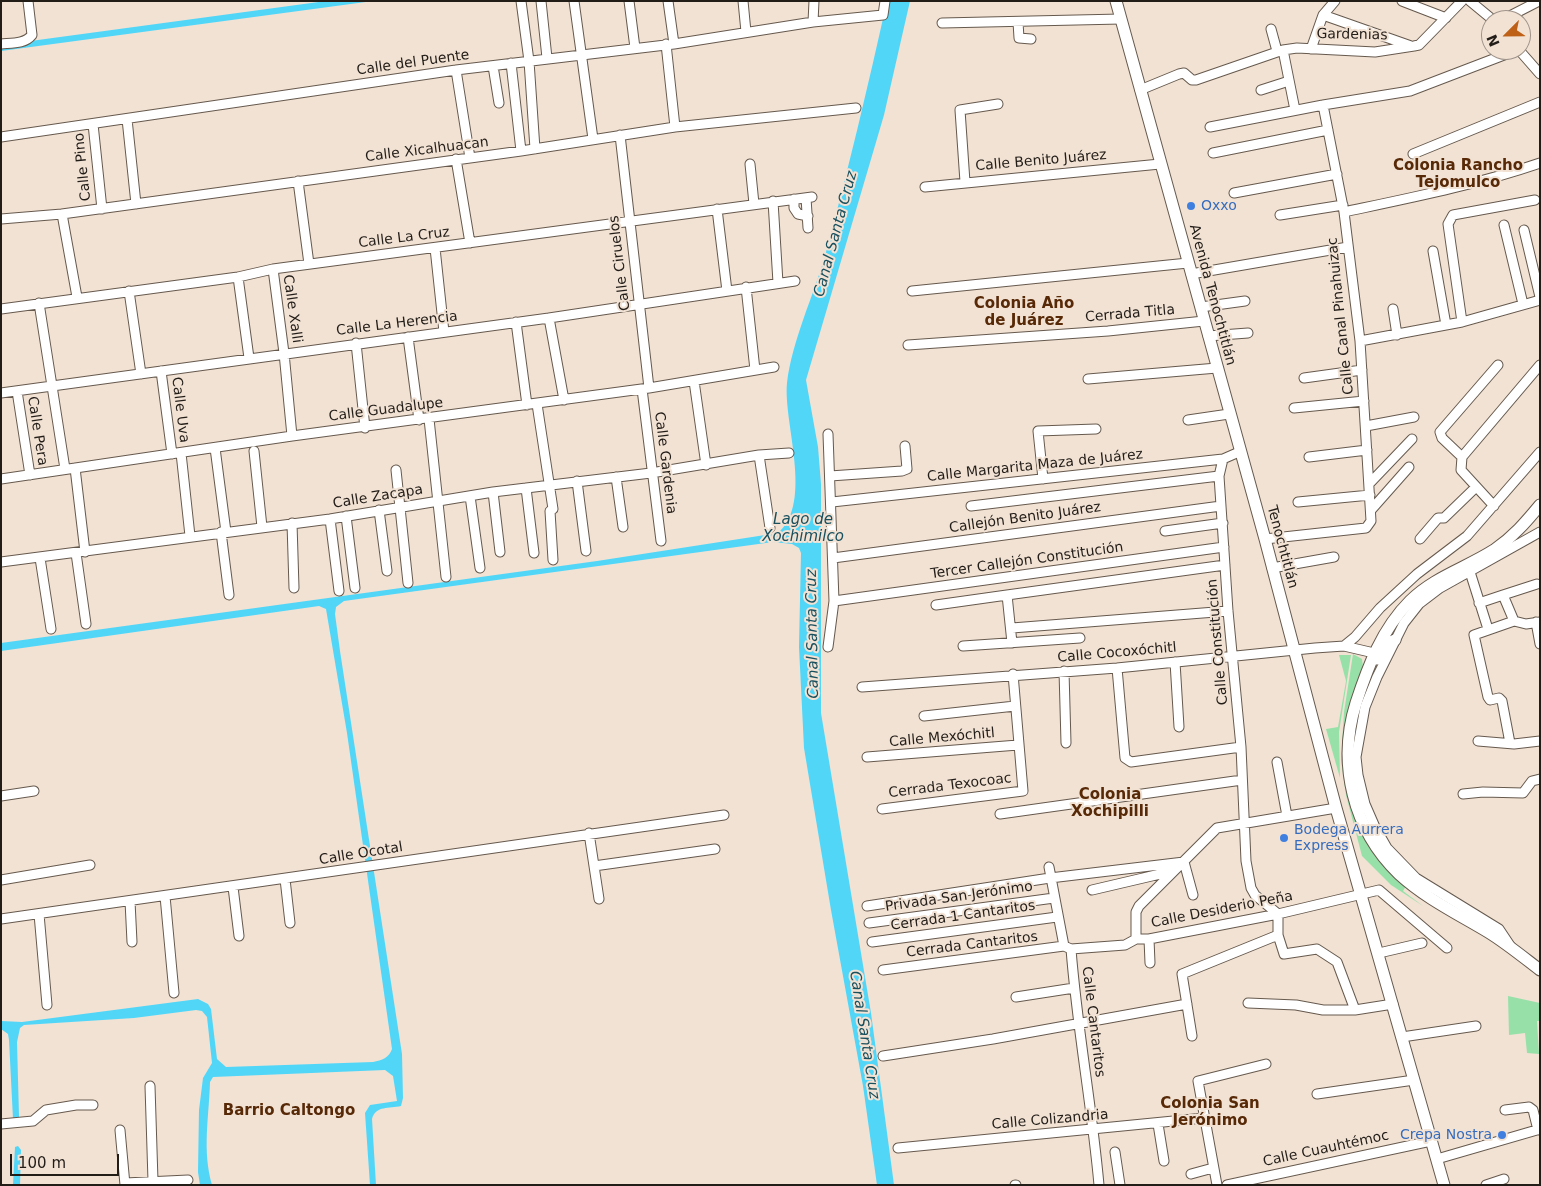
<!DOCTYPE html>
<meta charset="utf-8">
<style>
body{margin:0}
#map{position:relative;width:1541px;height:1186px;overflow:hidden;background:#f1e2d4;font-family:"DejaVu Sans",sans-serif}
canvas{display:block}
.frame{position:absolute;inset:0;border:2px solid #231d18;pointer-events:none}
.north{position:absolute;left:1481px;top:10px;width:50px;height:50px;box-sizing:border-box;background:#f1e2d4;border:1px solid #9f9389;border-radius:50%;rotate:247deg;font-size:14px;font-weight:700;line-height:20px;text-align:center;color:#231d18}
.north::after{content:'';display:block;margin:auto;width:18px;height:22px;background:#be6015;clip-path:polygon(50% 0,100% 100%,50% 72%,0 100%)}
.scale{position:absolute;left:10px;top:1154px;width:109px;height:22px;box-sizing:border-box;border:2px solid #231d18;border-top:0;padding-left:6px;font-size:15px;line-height:18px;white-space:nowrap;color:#231d18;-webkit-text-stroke:4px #f1e2d4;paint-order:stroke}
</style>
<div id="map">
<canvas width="1541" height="1186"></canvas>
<div class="frame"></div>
<div class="north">N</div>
<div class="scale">100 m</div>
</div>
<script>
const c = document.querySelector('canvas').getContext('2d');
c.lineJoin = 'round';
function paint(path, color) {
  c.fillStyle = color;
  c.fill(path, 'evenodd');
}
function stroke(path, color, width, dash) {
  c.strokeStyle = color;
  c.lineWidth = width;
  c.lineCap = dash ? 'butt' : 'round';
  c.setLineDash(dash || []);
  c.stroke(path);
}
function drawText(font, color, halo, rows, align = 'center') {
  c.font = font + ' "DejaVu Sans",sans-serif';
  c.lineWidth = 4;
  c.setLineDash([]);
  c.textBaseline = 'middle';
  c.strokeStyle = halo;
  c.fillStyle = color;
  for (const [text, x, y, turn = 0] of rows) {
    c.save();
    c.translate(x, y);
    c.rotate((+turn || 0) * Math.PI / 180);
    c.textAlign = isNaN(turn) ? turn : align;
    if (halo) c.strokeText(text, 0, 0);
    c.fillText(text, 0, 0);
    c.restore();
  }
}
paint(new Path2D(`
 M1353 654 1362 659 1363 667 1347 718 1343 758 1406 886 1403 891 1423 906 1391 885 1362 856 1346 795 1341 760 1344 712Z
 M1339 655H1351L1339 732 1340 778 1326 729 1338 727 1346 681Z
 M1508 996 1540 1003V1021H1537L1539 1054 1527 1053 1525 1033 1509 1035Z`), '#97e1a9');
paint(new Path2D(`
 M326 1H373L1 51V45Z
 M887 1H910L884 115 806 380 818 447 821 484V713L871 1013 894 1185H877L863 1086 831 910 804 748 799 647 801 553 799 548 792 544 773 542 344 601 336 607 335 614 340 651 402 1054 403 1098 401 1106C389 1109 376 1105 372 1119L376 1185H370L365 1113 370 1105 397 1101 393 1076 385 1070 213 1077 210 1082C209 1118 202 1150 212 1185H200L198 1172 199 1110 203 1078 212 1063 207 1017 202 1011 196 1010 134 1018 24 1025 20 1028 17 1042 19 1116V1119H13L9 1040 8 1034 1 1029V1021L22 1022 198 999 208 1004 211 1009 217 1059 226 1067 373 1062C382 1060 389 1058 392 1049L347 733 326 609 319 606 1 651V643L597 561 778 533C814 502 783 423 787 383 792 341 813 297 825 256 848 171 868 86 887 1Z
 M18 1146 21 1150 20 1185H13L15 1147Z`), '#51d6f8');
const street = new Path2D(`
 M521 1 529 61 535 149
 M541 1 547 58
 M574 1 593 139
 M629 1 635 48
 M668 1 674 44
 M743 1 746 32
 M1402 1 1446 18
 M1470 1 1493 20
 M1323 15 1411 46
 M1502 20 1539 1
 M813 22 814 1
 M1018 22 1019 38 1031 39
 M942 23 1121 19
 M1271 29 1277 51
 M1 44C12 43 25 44 32 35L28 1
 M666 44 675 127
 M1311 49 1323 15 1335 1
 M1283 50 1295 110
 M1519 50 1540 74
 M511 63 521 151
 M493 66 499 103
 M456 70 470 158
 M1140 90 1179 74 1184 73 1192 80H1196L1283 50 1297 48 1375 52 1414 46 1419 45 1462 1
 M1261 90 1289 81
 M127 119 136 204
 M93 124 102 209
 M1210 127 1323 105 1410 91 1517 50
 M620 135 649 388
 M1 137 456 70 674 44 813 22 883 15 885 1
 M1213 153 1328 130
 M1413 154 1540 102
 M456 159 470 243
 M750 164 754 204
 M298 181 309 264
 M965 182 960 110 998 104
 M925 187 1160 164
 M1234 193 1337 174
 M806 198 808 228
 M794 199V208L798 214 808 216
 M773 201 778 283
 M717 209 727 291
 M1344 212C1410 198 1476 185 1540 163
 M62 214 77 297
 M1280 215 1343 205
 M1 219 62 214 521 151 675 127 856 108
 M1504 225 1523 304
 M1524 230 1540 297
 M435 248 444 332
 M1433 251 1446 325
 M273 269 284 353 292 436
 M1191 274 1348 247
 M238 277 249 358
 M746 287 755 370
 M129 291 141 374
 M912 291 1188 263
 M39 303 65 469
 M1201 307 1245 301
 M1 309 238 277 273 269 812 197
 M1393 309 1397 335
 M549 318 564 400
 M516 322 527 405
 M1462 322 1448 224 1453 215 1535 200
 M1208 336 1248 333
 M408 337 419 420
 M1360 341 1462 322 1540 300
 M356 343 365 428
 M908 345 1108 331 1204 321
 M161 371 172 454
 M1304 378 1362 370
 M1088 379 1217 368
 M694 381 706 465
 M642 389 661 541
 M17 391 30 475
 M1 393 549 318 795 281
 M537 404 553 509 550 511 553 560
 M1294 408 1364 401
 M429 419 446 577
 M1188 420 1229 414
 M1366 426 1414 417
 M215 448 226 532
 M254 451 262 527
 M181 453 190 536
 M759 455 770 528
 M1309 457 1367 450
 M1462 457 1442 438 1440 432 1498 365
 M1223 459 1219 476 1228 611 1241 747 1246 861 1251 888 1255 895 1278 914V935L1284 954 1317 949 1337 962 1355 1010
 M75 468 85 552
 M396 470 408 583
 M830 476 902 471 907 469 905 446
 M616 477 623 527
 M1 479 292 436 649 388 774 367
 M1043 479 1038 431 1096 429
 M577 481 586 551
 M1369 484 1412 439
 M526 488 534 553
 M493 492 500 552
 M470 496 480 568
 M832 502 1223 459 1239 452
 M1298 502 1370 495
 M971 506 1219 476
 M1494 506 1461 470 1462 457 1540 365
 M379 510 387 571
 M1371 510 1409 467
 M346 516 355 588
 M330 519 339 591
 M292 523 294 588
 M1165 531 1223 523
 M221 532 229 595
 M1265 539 1366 528 1371 521 1360 341 1344 212 1323 105
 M1420 539 1438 518H1444L1475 488
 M76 553 86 624
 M40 558 51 629
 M833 558 1221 506
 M1 562 330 519 493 492 651 473 759 455 789 453
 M1272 568 1334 557
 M1470 572 1488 629
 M1007 595 1225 565
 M1503 595 1537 584
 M834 601 1224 547
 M1479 603 1503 595 1514 621
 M936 605 1007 595 1012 643
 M1536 622 1540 644
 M1012 628 1228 611
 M963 646 1080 638
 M1344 646 1355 637 1380 608 1417 574 1467 536 1540 452
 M828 647 834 601 828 434
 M1175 662 1179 727
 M1117 668 1125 758 1131 762 1241 747
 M1064 671 1066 743
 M862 687 1117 668 1315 648 1344 646 1374 653
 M924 716 1015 706
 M1478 741 1514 744 1540 741
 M1510 743 1502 701 1499 698 1490 700 1488 697 1474 635 1514 621 1526 624 1540 622
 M867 757 1018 745
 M1277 762 1287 816
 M1463 794 1483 792 1523 793 1532 781 1540 779
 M1 796 34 791
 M882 809 1023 791 1013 674
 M1000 814 1242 780
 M589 833 599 899
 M594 866 715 849
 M1049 867 1064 946 1071 949C1077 1028 1092 1106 1099 1185
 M285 879 290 923
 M1 880 90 865
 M233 887 239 936
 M1092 890 1173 871
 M165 896 174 993
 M130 901 132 942
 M867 906 1050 878 1184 862 1193 895
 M39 914 47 1005
 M1 919 724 815
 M869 923 1054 898
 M1136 939V912L1139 906 1217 828 1336 808
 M1149 939 1150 963
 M872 942 1057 917
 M1511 947 1499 929 1416 878 1387 848 1375 827 1365 804 1358 775 1356 757 1365 707 1377 677 1404 623 1419 604 1440 588 1540 532
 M1071 949 1125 945 1136 939H1149L1278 914 1379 890 1447 948
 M1379 953 1422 943
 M883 970 1064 946
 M1016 997 1074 988
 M1248 1003 1296 1005 1323 1010H1355L1393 1004
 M1192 1036 1182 974 1278 935
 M1402 1037 1476 1026
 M883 1056 993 1039 1187 1004
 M150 1086 153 1181
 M1317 1094 1414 1080
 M1505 1110 1529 1107 1533 1110 1538 1130
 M1 1124 33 1121 46 1110 76 1105H93
 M1158 1124 1164 1161
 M120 1130 125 1185
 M898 1148 1204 1118
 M1115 1152 1120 1185
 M1437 1159 1540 1129
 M1191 1174 1213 1168
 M125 1183 188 1180
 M1015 1185H1016
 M1217 1185 1198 1081 1266 1064
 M1227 1185 1431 1141
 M1486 1185 1504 1179`);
const secondary = new Path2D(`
 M1116 1 1265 539 1336 808 1444 1185
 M1540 505C1526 522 1513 537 1494 550 1466 568 1434 577 1410 601 1382 629 1368 666 1356 703 1337 763 1353 830 1399 874 1425 898 1458 914 1488 932 1506 943 1523 957 1540 970
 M1377 659 1389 643 1395 640`);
stroke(street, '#66594d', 11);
stroke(secondary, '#66594d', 13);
stroke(street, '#fff', 9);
stroke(secondary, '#fff', 11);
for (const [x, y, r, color] of [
 [1191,206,5,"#3f7fe0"],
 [1284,838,5,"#3f7fe0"],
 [1502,1135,5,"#3f7fe0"]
]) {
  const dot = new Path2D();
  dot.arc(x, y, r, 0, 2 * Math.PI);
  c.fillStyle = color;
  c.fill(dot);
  stroke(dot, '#f1e2d4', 2);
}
drawText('14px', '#231d18', '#f1e2d4', [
 ["Gardenias",1352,35,1],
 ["Calle del Puente",413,63,-8],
 ["Calle Xicalhuacan",427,150,-7],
 ["Calle Benito Juárez",1041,161,-5],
 ["Calle Pino",83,167,-96],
 ["Calle La Cruz",404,238,-7],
 ["Calle Ciruelos",620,263,-97],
 ["Avenida Tenochtitlán",1212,295,75],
 ["Calle Xalli",292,309,82],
 ["Cerrada Titla",1130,314,-5],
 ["Calle Canal Pinahuizac",1341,316,-96],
 ["Calle La Herencia",397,324,-7],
 ["Calle Uva",180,410,83],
 ["Calle Guadalupe",386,410,-7],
 ["Calle Pera",37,431,81],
 ["Calle Gardenia",665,463,83],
 ["Calle Margarita Maza de Juárez",1035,466,-6],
 ["Calle Zacapa",378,497,-9],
 ["Callejón Benito Juárez",1025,518,-8],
 ["Tenochtitlán",1282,547,75],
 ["Tercer Callejón Constitución",1027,561,-8],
 ["Calle Constitución",1218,642,-95],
 ["Calle Cocoxóchitl",1117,653,-5],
 ["Calle Mexóchitl",942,738,-5],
 ["Cerrada Texocoac",950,786,-7],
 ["Calle Ocotal",361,854,-9],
 ["Privada San Jerónimo",959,897,-8],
 ["Calle Desiderio Peña",1222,910,-11],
 ["Cerrada 1 Cantaritos",963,916,-8],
 ["Cerrada Cantaritos",972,945,-7],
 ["Calle Cantaritos",1093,1022,83],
 ["Calle Colizandria",1050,1120,-5],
 ["Calle Cuauhtémoc",1326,1149,-12]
]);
drawText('14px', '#366cbe', '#f1e2d4', [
 ["Oxxo",1201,206],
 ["Bodega Aurrera",1294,830],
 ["Express",1294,846],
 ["Crepa Nostra",1492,1135,"right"]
], 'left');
drawText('bold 15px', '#572907', '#f1e2d4', [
 ["Colonia Rancho",1458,166],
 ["Tejomulco",1458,183],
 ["Colonia Año",1024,304],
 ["de Juárez",1024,321],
 ["Colonia",1110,795],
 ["Xochipilli",1110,812],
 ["Colonia San",1210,1104],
 ["Jerónimo",1210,1121],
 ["Barrio Caltongo",289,1111]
]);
drawText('italic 15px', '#18505e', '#f1e2d4', [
 ["Canal Santa Cruz",836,234,-75],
 ["Lago de",803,520],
 ["Xochimilco",803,537],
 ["Canal Santa Cruz",813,634,-91],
 ["Canal Santa Cruz",864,1035,81]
]);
</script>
